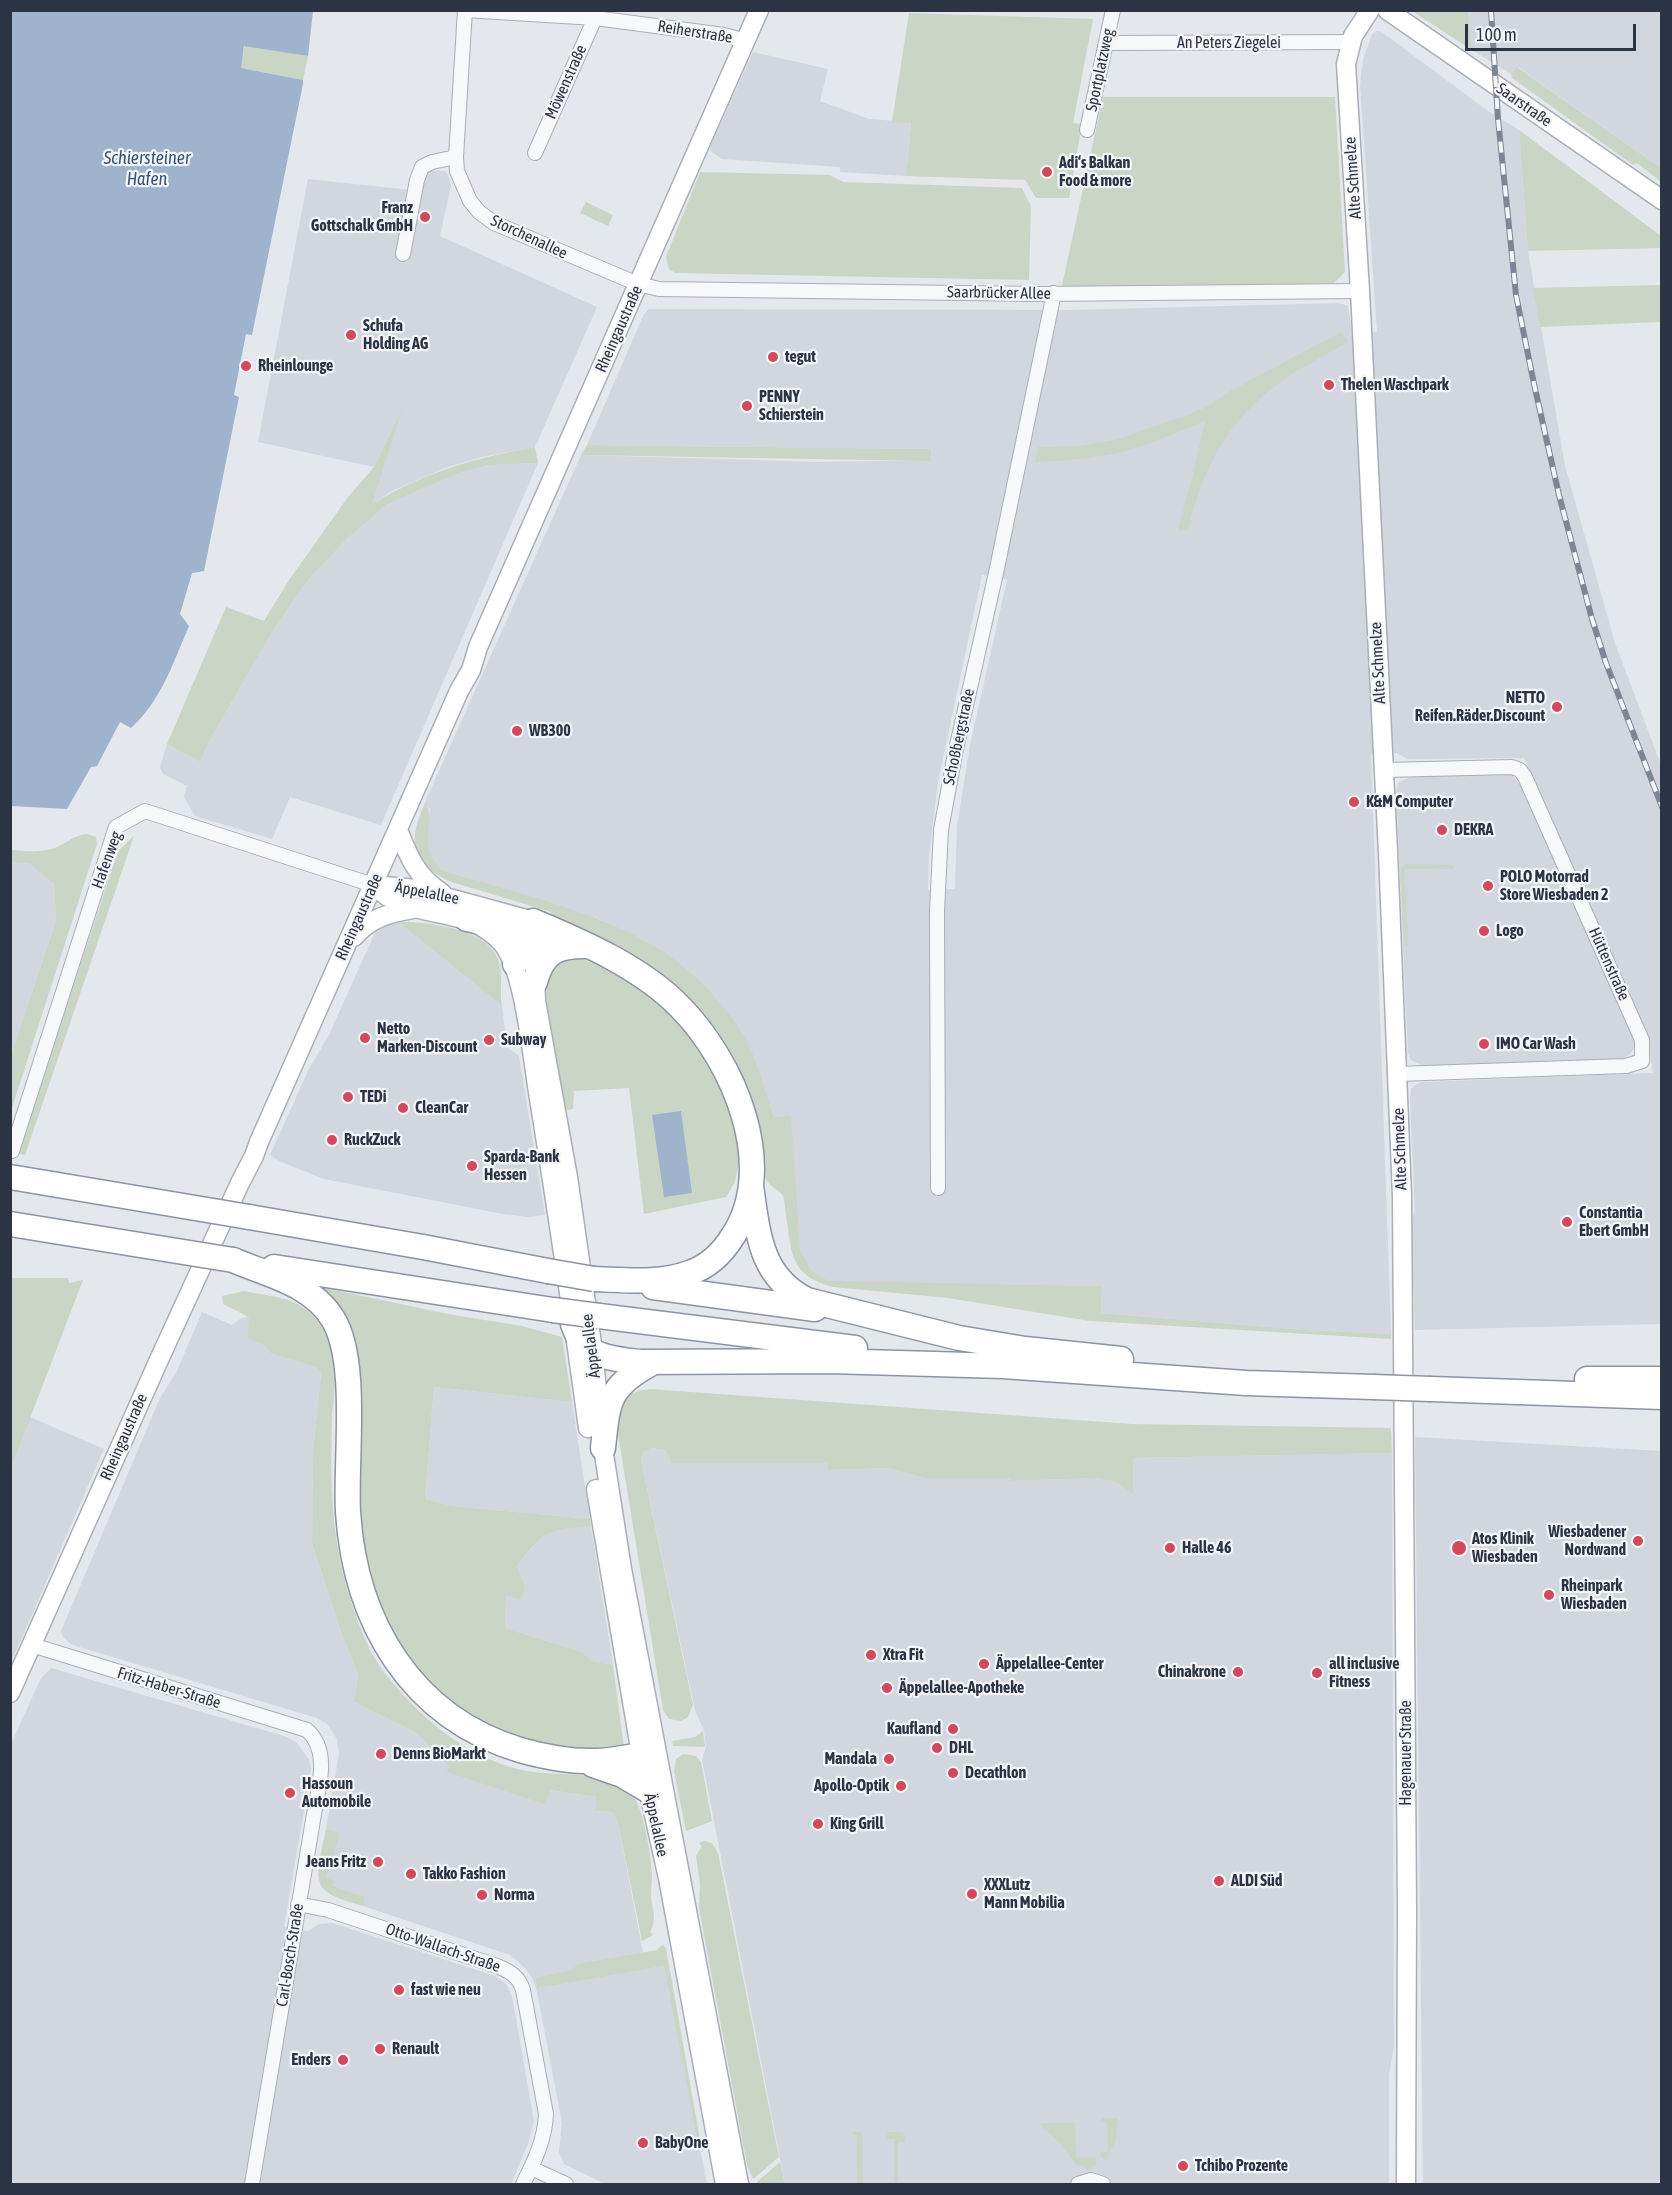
<!DOCTYPE html>
<meta charset="utf-8">
<style>
body{margin:0}
#map{position:relative;width:1672px;height:2195px;overflow:hidden;background:#e4e7ec;font-family:"Asap Condensed",sans-serif}
canvas{display:block}
.frame{position:absolute;inset:0;border:12px solid #2b3445;pointer-events:none}
.scale{position:absolute;left:1465px;top:24px;width:171px;height:27px;box-sizing:border-box;border:3px solid #2b3445;border-top:0;padding-left:8px;font-size:18px;line-height:21px;white-space:nowrap;color:#2b3445;-webkit-text-stroke:4px #f4f6f9;paint-order:stroke}
</style>
<div id="map">
<canvas width="1672" height="2195"></canvas>
<div class="frame"></div>
<div class="scale">100 m</div>
</div>
<script>
const c = document.querySelector('canvas').getContext('2d');
c.lineJoin = 'round';
function paint(path, color) {
  c.fillStyle = color;
  c.fill(path, 'evenodd');
}
function stroke(path, color, width, dash) {
  c.strokeStyle = color;
  c.lineWidth = width;
  c.lineCap = dash ? 'butt' : 'round';
  c.setLineDash(dash || []);
  c.stroke(path);
}
function drawText(font, color, halo, rows, align = 'center') {
  c.font = font + ' "Asap Condensed",sans-serif';
  c.lineWidth = 4.5;
  c.setLineDash([]);
  c.textBaseline = 'middle';
  c.strokeStyle = halo;
  c.fillStyle = color;
  for (const [text, x, y, turn = 0] of rows) {
    c.save();
    c.translate(x, y);
    c.rotate((+turn || 0) * Math.PI / 180);
    c.textAlign = isNaN(turn) ? turn : align;
    if (halo) c.strokeText(text, 0, 0);
    c.fillText(text, 0, 0);
    c.restore();
  }
}
paint(new Path2D(`
 M1468 11H1661V168L1518 67 1511 74 1472 50Z
 M1376 31 1382 32 1488 111 1519 130 1528 251 1565 466 1615 643 1661 765V1324L1415 1330 1411 1223 1415 1211 1410 1099 1411 1089 1417 1084 1423 1082 1653 1073 1649 1046 1634 1048 1630 1054 1622 1059 1426 1067 1411 1060 1408 1053 1396 792 1398 783 1412 776 1509 773 1513 776 1524 790 1620 1003 1632 997 1524 758 1407 759 1397 753 1371 754 1391 1334 1304 1330 1101 1313 1102 1286 828 1282 812 1271 800 1249 797 1217 774 1117 742 1032 650 943 599 919 442 870 433 861 428 849 427 834 430 810 425 802 581 455 822 462 931 460 930 449 587 445 644 314 649 309 1071 310 1339 303 1348 306 1352 333 1377 332 1360 85 1363 60 1372 34ZM982 575 1007 580 970 745 957 826 955 889 928 890 929 854 938 782Z
 M753 52 828 69 820 101 869 119 911 122 906 176 840 172V167L722 159 709 150Z
 M432 170 445 171 448 175 451 185 440 236 597 307 535 447 482 457 445 468 390 492 371 505 400 412 374 467 258 442 308 179 411 190Z
 M538 463 381 825 290 797 272 839 195 816 184 797 187 786 163 774 160 768 167 744 200 762 211 738 274 629 307 581 348 538 386 505 459 473 490 465Z
 M11 862H29L54 884 56 921 11 1055Z
 M397 921 502 1006 507 1047 519 1056 545 1215 528 1217 503 1214 324 1179 279 1161 270 1155 309 1069 329 1035 377 928Z
 M202 1312 232 1325 240 1319 249 1316V1338L316 1367 321 1374 313 1451 312 1543 340 1629 358 1675 354 1702 415 1732 449 1766 448 1772 540 1803H545L549 1790 596 1797 595 1811 613 1812 618 1823 646 1969 664 1966 707 2184H605L564 2164 559 2152 562 2123 537 1992 533 1980 525 1968 510 1955 333 1896 321 1887 318 1875 339 1754 337 1739 327 1724 317 1718 76 1646 69 1643 62 1635 61 1631 160 1398 176 1373Z
 M434 1387 572 1402 590 1519 453 1506 425 1499Z
 M30 1417 104 1449 11 1663V1468Z
 M1415 1437 1661 1451V2184H1423Z
 M652 1448 666 1450 671 1463H828V1470L889 1468 924 1478H1010L1011 1481 1096 1478 1116 1482 1132 1493V1458L1392 1453 1394 2047 1389 2075V2184H785L702 1760 706 1746 704 1731 695 1710 641 1460 644 1452Z
 M591 1526 613 1665 592 1661 582 1652 505 1628 506 1596 522 1600 525 1586 517 1567 537 1541 551 1530Z
 M51 1668 287 1737 297 1743 309 1760 311 1769 284 1927 308 1931 319 1924 332 1923 495 1976 506 1984 512 1996 534 2121 528 2144 511 2184H11V1744L41 1678Z`), '#d2d6de');
paint(new Path2D(`
 M1412 11H1468L1472 50Z
 M909 13 1093 19 1073 123 1082 124 1069 198H1036L1025 180 906 176 911 123 892 122Z
 M245 45 308 56 303 80 240 68Z
 M1517 67 1661 168V182L1637 163 1633 165 1512 78 1511 74Z
 M1103 97H1335L1345 272 1334 283 1061 290Z
 M1519 130 1661 236V248L1528 251Z
 M700 172 830 175 843 182 1022 188 1031 206 1029 280 675 273 669 269 666 257Z
 M586 202 613 215 608 226 580 213Z
 M1661 285V322L1540 327 1533 288Z
 M1341 332 1348 342C1329 353 1310 363 1292 374 1232 413 1203 464 1188 531L1178 530 1192 478 1205 421C1169 436 1134 452 1095 457 1075 460 1054 461 1035 462L1038 447 1078 446 1115 440 1185 416 1208 406 1232 390Z
 M403 406 372 504C428 471 471 459 535 447L538 463 490 465 459 473 386 505 348 538 307 581 274 629 211 738 200 762 167 744 226 607 264 621 289 580 348 497 374 467Z
 M587 445 931 449V461L581 455Z
 M425 802C439 825 414 841 442 870 508 891 590 909 649 943 685 963 719 997 741 1031 755 1052 765 1092 774 1117L791 1116 800 1249 812 1271 828 1281 1102 1286 1101 1313 1304 1330 1391 1334V1339L1090 1321 948 1298 833 1287C789 1275 792 1253 786 1215 785 1209 785 1201 783 1196 780 1190 770 1187 767 1181 762 1173 762 1150 760 1140 752 1101 741 1063 717 1030 675 971 617 941 551 915V912L452 882C433 875 412 857 415 834 416 823 422 812 425 802Z
 M87 834 96 837 97 844 11 1111V1055L56 921 54 884 29 863 11 862V850C25 851 41 853 55 848 67 843 74 835 87 834Z
 M134 836 25 1155 11 1152 19 1150 115 860 119 850Z
 M1405 864 1454 865V869H1405L1408 946H1404L1401 868Z
 M397 921C427 923 486 927 498 959 504 974 499 991 502 1006Z
 M575 956C612 970 648 991 676 1019 710 1052 752 1132 735 1181 733 1186 729 1192 726 1197L644 1214 629 1088 574 1091 573 1109 567 1110 556 1069 542 989 554 959Z
 M11 1278H68L69 1283 83 1280 11 1468Z
 M315 1286 448 1314 522 1326 562 1337 572 1402 434 1387 425 1499 453 1506 590 1519 591 1526C545 1531 545 1529 517 1567L525 1586 522 1600 506 1596 505 1628 582 1652 592 1661 613 1665 624 1748C601 1756 542 1746 518 1737 400 1694 365 1604 358 1487 357 1468 358 1448 358 1428 358 1421 360 1413 359 1406 357 1394 350 1382 346 1371 336 1343 325 1315 315 1286Z
 M244 1291C285 1299 307 1297 330 1339 341 1357 333 1398 332 1419 330 1485 331 1545 353 1607 361 1631 369 1652 384 1672 419 1717 465 1757 522 1770 553 1777 603 1770 628 1789 643 1800 651 1856 652 1875 652 1882 651 1890 651 1898 653 1911 657 1920 650 1932L653 1935 642 1941 618 1823 613 1812 595 1811 596 1797 550 1790 545 1803H540L447 1772 449 1766 415 1732 354 1702 358 1675 340 1629 312 1543 313 1451 321 1374 316 1367 271 1353 266 1346 248 1338 249 1317 223 1304 222 1296Z
 M650 1389 1132 1424 1391 1428 1392 1453 1133 1458V1494L1116 1482 1096 1478 1011 1481 1010 1478H924L889 1468 828 1470 827 1463H671L666 1450 652 1448 644 1452 641 1460 693 1705 688 1717 681 1721 669 1719 663 1710 617 1428C620 1403 622 1392 650 1389Z
 M703 1731 705 1747 673 1746 672 1741 695 1737Z
 M683 1754 696 1756 701 1762 712 1821 686 1831 674 1771 676 1759Z
 M326 1829 340 1833 326 1878 334 1881 332 1886 365 1897 363 1906C351 1902 337 1899 327 1892 311 1882 323 1846 326 1829Z
 M704 1841 712 1843 718 1853 779 2157 753 2179 747 2165 699 1908 700 1884 696 1856 702 1846 699 1843Z
 M663 1945 666 1948 701 2145 697 2138 664 1966 537 1988 536 1978 572 1970 578 1964 657 1950Z
 M1102 2118H1118L1116 2139 1106 2161 1100 2156V2152H1108L1107 2123 1100 2122Z
 M1043 2123H1075L1076 2157H1096V2166L1088 2170 1076 2164 1060 2143 1040 2125Z
 M853 2132H862L863 2184H857V2135L853 2134Z
 M888 2132H902L905 2135V2142H898V2184H894V2139H886Z
 M780 2162 785 2184H757V2182Z`), '#c9d6c5');
paint(new Path2D(`
 M11 10 313 11 308 56 244 46 241 68 303 80V84L252 335 246 334 234 395 239 397 204 571 192 573 180 614 189 626C173 663 161 701 131 728L120 722 97 766 91 767 67 809 11 806Z
 M681 1111 692 1193 664 1197 652 1115Z`), '#9fb4cc');
const street = new Path2D(`
 M465 10 456 157 457 171 470 201 479 212 494 223 638 284 659 289 1038 294 1360 291
 M465 10 595 18 724 35 746 41
 M1106 43 1352 42
 M1087 130 1113 10
 M535 153 595 18V10
 M403 254 417 180 422 167 432 162 456 157
 M1384 770 1512 767 1520 770 1525 777 1642 1040V1061L1626 1066 1397 1074
 M12 1151 116 827 145 811 373 885
 M938 1188 937 911 941 830 955 754 996 573 1054 293
 M32 1645 307 1730C332 1752 317 1792 313 1820L252 2184
 M298 1904 328 1910 497 1966C509 1971 519 1976 523 1990L546 2114C545 2140 534 2162 523 2184
 M531 2168 566 2184
 M1078 2184 1091 2180 1103 2184`);
const secondary = new Path2D(`
 M1370 10 1353 36 1346 64 1360 291 1388 852 1402 1196 1407 1912 1406 2184
 M1387 10 1662 200
 M398 830C409 857 416 876 442 893
 M373 885 416 889 533 921 536 1001 568 1177 593 1351 603 1448 622 1569 739 2184
 M373 885C410 923 467 903 502 943 524 968 532 1056 538 1092 556 1204 573 1316 588 1428
 M354 937C370 918 389 913 413 909
 M596 1489 643 1766 668 1878 725 2184
 M10 1693 158 1362 240 1183 254 1156 259 1142 459 691 471 670 478 647 759 10`);
const highway = new Path2D(`
 M467 919 541 934
 M515 964 518 949 533 921C583 942 643 968 681 1008 733 1061 779 1166 733 1236 723 1252 708 1267 689 1273 660 1284 625 1280 594 1279
 M535 982C543 952 557 945 588 946
 M751 1186C758 1233 760 1277 807 1300L959 1338 1025 1349 1121 1359
 M249 1217 423 1247 548 1271
 M233 1260C268 1275 312 1284 333 1319 359 1361 345 1461 348 1512 355 1622 411 1717 520 1750 545 1757 571 1762 596 1761 611 1761 627 1757 641 1755
 M274 1267 553 1310
 M653 1287 815 1309
 M599 1316 855 1348
 M573 1324C576 1331 578 1340 584 1345 597 1358 623 1360 640 1362L829 1361 1003 1366 1246 1383 1373 1387
 M1587 1379H1662
 M1431 1389 1662 1397
 M603 1448C608 1400 608 1387 652 1363
 M593 1765 622 1775 649 1791`);
stroke(street, '#a9aeb7', 16);
stroke(secondary, '#a9aeb7', 21);
stroke(highway, '#8b94a3', 27);
stroke(street, '#f7f8fa', 14);
stroke(secondary, '#fff', 18);
stroke(highway, '#fff', 24);
const rail = new Path2D(`
 M1491 10 1498 119 1516 295 1534 384 1559 495 1592 619 1606 663 1662 807`);
stroke(rail, '#7d8696', 6);
stroke(rail, '#f4f6f9', 4, [11]);
const highwayBridge = new Path2D(`
 M10 1177 249 1217
 M10 1224 233 1260
 M548 1271 594 1279
 M553 1310 599 1316
 M1373 1387 1431 1389`);
stroke(highwayBridge, '#8b94a3', 27, []);
stroke(highwayBridge, '#fff', 24);
for (const [x, y, r, color] of [
 [1047,172,6,"#d1495b"],
 [425,217,6,"#d1495b"],
 [351,335,6,"#d1495b"],
 [773,357,6,"#d1495b"],
 [246,366,6,"#d1495b"],
 [1329,385,6,"#d1495b"],
 [747,406,6,"#d1495b"],
 [1557,707,6,"#d1495b"],
 [517,731,6,"#d1495b"],
 [1354,802,6,"#d1495b"],
 [1442,830,6,"#d1495b"],
 [1488,886,6,"#d1495b"],
 [1484,931,6,"#d1495b"],
 [365,1038,6,"#d1495b"],
 [489,1040,6,"#d1495b"],
 [1484,1044,6,"#d1495b"],
 [348,1097,6,"#d1495b"],
 [403,1108,6,"#d1495b"],
 [332,1140,6,"#d1495b"],
 [472,1166,6,"#d1495b"],
 [1567,1222,6,"#d1495b"],
 [1638,1541,6,"#d1495b"],
 [1170,1548,6,"#d1495b"],
 [1459,1548,8,"#d1495b"],
 [1549,1595,6,"#d1495b"],
 [871,1655,6,"#d1495b"],
 [984,1664,6,"#d1495b"],
 [1238,1672,6,"#d1495b"],
 [1317,1673,6,"#d1495b"],
 [887,1688,6,"#d1495b"],
 [953,1729,6,"#d1495b"],
 [937,1748,6,"#d1495b"],
 [381,1754,6,"#d1495b"],
 [889,1759,6,"#d1495b"],
 [953,1773,6,"#d1495b"],
 [901,1786,6,"#d1495b"],
 [290,1793,6,"#d1495b"],
 [818,1824,6,"#d1495b"],
 [378,1862,6,"#d1495b"],
 [411,1874,6,"#d1495b"],
 [1219,1881,6,"#d1495b"],
 [972,1894,6,"#d1495b"],
 [482,1895,6,"#d1495b"],
 [399,1990,6,"#d1495b"],
 [380,2049,6,"#d1495b"],
 [343,2060,6,"#d1495b"],
 [643,2143,6,"#d1495b"],
 [1183,2166,6,"#d1495b"]
]) {
  const dot = new Path2D();
  dot.arc(x, y, r, 0, 2 * Math.PI);
  c.fillStyle = color;
  c.fill(dot);
  stroke(dot, '#f4f6f9', 2);
}
drawText('16px', '#2b3445', '#f4f6f9', [
 ["Reiherstraße",695,32,9],
 ["An Peters Ziegelei",1229,43],
 ["Sportplatzweg",1100,70,-78],
 ["Möwenstraße",566,82,-66],
 ["Saarstraße",1524,105,35],
 ["Alte Schmelze",1353,178,-94],
 ["Storchenallee",529,237,25],
 ["Saarbrücker Allee",999,293,1],
 ["Rheingaustraße",619,329,-66],
 ["Alte Schmelze",1378,663,-93],
 ["Schoßbergstraße",959,737,-78],
 ["Hafenweg",107,860,-70],
 ["Äppelallee",427,893,11],
 ["Rheingaustraße",359,917,-66],
 ["Hüttenstraße",1609,964,66],
 ["Alte Schmelze",1400,1149,-92],
 ["Äppelallee",591,1346,-97],
 ["Rheingaustraße",124,1437,-66],
 ["Fritz-Haber-Straße",169,1688,17],
 ["Hagenauer Straße",1406,1753,-90],
 ["Äppelallee",656,1825,78],
 ["Otto-Wallach-Straße",443,1948,19],
 ["Carl-Bosch-Straße",290,1955,-81]
]);
drawText('bold 16px', '#2b3445', '#f4f6f9', [
 ["Adi‘s Balkan",1059,163],
 ["Food & more",1059,181],
 ["Franz",413,208,"right"],
 ["Gottschalk GmbH",413,226,"right"],
 ["Schufa",363,326],
 ["Holding AG",363,344],
 ["tegut",785,357],
 ["Rheinlounge",258,366],
 ["Thelen Waschpark",1341,385],
 ["PENNY",759,397],
 ["Schierstein",759,415],
 ["NETTO",1545,698,"right"],
 ["Reifen.Räder.Discount",1545,716,"right"],
 ["WB300",529,731],
 ["K&M Computer",1366,802],
 ["DEKRA",1454,830],
 ["POLO Motorrad",1500,877],
 ["Store Wiesbaden 2",1500,895],
 ["Logo",1496,931],
 ["Netto",377,1029],
 ["Marken-Discount",377,1047],
 ["Subway",501,1040],
 ["IMO Car Wash",1496,1044],
 ["TEDi",360,1097],
 ["CleanCar",415,1108],
 ["RuckZuck",344,1140],
 ["Sparda-Bank",484,1157],
 ["Hessen",484,1175],
 ["Constantia",1579,1213],
 ["Ebert GmbH",1579,1231],
 ["Wiesbadener",1626,1532,"right"],
 ["Nordwand",1626,1550,"right"],
 ["Atos Klinik",1472,1539],
 ["Wiesbaden",1472,1557],
 ["Halle 46",1182,1548],
 ["Rheinpark",1561,1586],
 ["Wiesbaden",1561,1604],
 ["Xtra Fit",883,1655],
 ["Äppelallee-Center",996,1664],
 ["all inclusive",1329,1664],
 ["Fitness",1329,1682],
 ["Chinakrone",1226,1672,"right"],
 ["Äppelallee-Apotheke",899,1688],
 ["Kaufland",941,1729,"right"],
 ["DHL",949,1748],
 ["Denns BioMarkt",393,1754],
 ["Mandala",877,1759,"right"],
 ["Decathlon",965,1773],
 ["Hassoun",302,1784],
 ["Automobile",302,1802],
 ["Apollo-Optik",889,1786,"right"],
 ["King Grill",830,1824],
 ["Jeans Fritz",366,1862,"right"],
 ["Takko Fashion",423,1874],
 ["ALDI Süd",1231,1881],
 ["XXXLutz",984,1885],
 ["Mann Mobilia",984,1903],
 ["Norma",494,1895],
 ["fast wie neu",411,1990],
 ["Renault",392,2049],
 ["Enders",331,2060,"right"],
 ["BabyOne",655,2143],
 ["Tchibo Prozente",1195,2166]
], 'left');
drawText('italic 18px', '#34527a', '#f4f6f9', [
 ["Schiersteiner",147,158],
 ["Hafen",147,179]
]);
</script>
